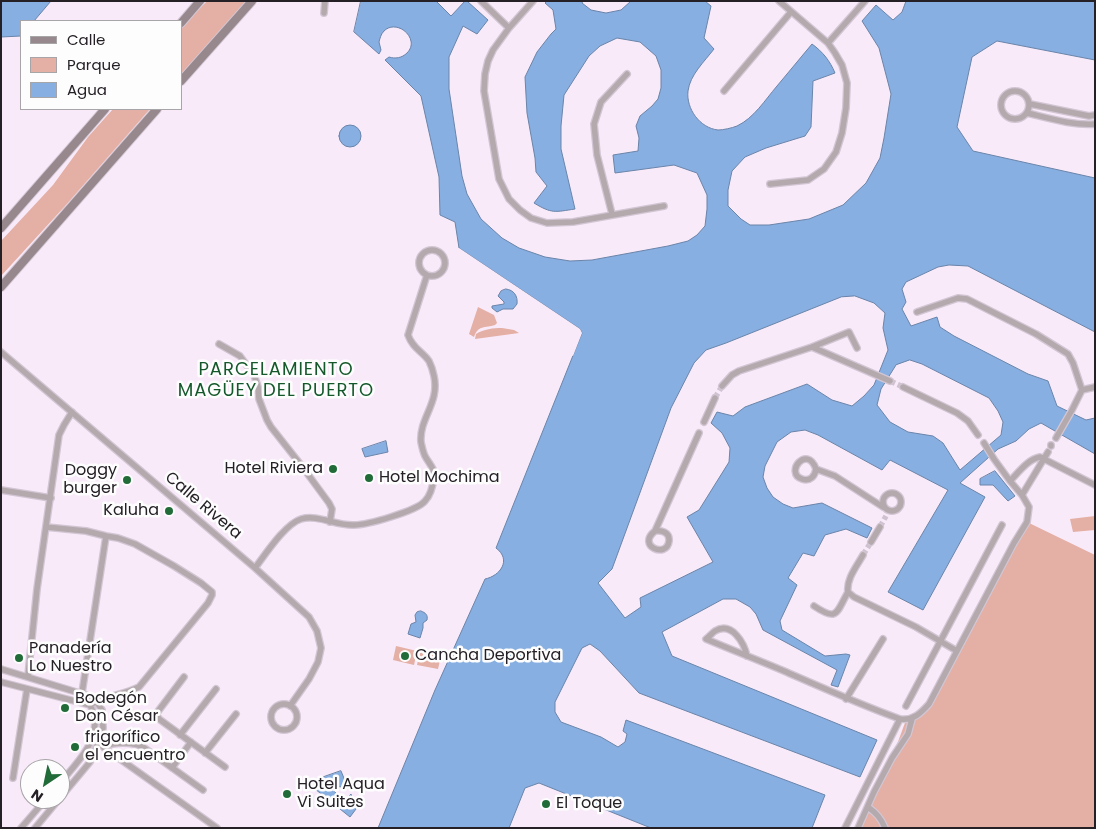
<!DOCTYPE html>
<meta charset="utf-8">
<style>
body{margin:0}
#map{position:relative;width:1096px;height:829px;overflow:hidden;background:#f9eafa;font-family:Poppins,sans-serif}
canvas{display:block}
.frame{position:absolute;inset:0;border:2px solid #252026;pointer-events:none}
.legend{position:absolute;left:20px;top:20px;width:162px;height:90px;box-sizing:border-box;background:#fdfdfd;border:1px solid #a7a5a7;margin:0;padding:6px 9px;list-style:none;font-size:15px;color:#252026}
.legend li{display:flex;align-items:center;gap:10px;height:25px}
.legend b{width:25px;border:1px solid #a7a5a7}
.north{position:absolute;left:20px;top:759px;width:50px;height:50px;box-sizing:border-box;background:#fdfdfd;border:1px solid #a7a5a7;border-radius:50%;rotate:214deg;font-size:14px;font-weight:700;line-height:20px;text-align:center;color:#252026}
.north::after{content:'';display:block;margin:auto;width:18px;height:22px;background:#216b38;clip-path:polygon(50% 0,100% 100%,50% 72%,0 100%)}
</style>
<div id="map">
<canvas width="1096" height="829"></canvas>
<div class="frame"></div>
<ul class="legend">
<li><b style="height:6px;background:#96888c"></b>Calle</li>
<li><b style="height:14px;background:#e4afa4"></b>Parque</li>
<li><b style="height:14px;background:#87afe1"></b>Agua</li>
</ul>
<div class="north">N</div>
</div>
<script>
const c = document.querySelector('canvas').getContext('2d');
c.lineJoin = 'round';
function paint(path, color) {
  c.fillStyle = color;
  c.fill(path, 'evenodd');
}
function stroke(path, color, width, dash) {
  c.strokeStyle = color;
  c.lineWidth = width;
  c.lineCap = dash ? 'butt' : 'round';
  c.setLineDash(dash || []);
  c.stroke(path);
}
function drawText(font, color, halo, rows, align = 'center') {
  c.font = font + ' Poppins,sans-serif';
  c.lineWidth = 5;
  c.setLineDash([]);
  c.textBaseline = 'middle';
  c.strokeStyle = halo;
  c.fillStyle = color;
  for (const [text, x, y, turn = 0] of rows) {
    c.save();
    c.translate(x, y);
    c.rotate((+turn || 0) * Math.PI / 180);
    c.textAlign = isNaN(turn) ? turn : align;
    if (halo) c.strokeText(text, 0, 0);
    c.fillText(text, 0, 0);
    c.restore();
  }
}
paint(new Path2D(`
 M207 1H247L181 74V28Z
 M113 109H150L66 205 1 276V241L53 185 88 137Z
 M478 307 494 315 497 323 495 325C485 328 478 325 474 337L469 334Z
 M502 328 514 330 519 333 475 339 476 334C484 329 493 328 502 328Z
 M1095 516V530L1073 532 1070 519Z
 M1027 522 1095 555V828H858L892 758 906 720 921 712Z
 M396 646 417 651 414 665 393 660Z
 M420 652 441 656 438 669 417 665Z`), '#e4afa4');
const water = new Path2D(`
 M1 1H51L34 21H21V36L1 37Z
 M361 1H436L451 16 465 1H467L488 20 477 34 463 26 449 57V89L462 176 467 194 481 219 502 238 519 248 545 257 570 261 592 260 668 246 688 241 697 235 705 226 707 209V195L697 173 674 165 615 173 613 155 638 151 639 138 636 126 640 116 652 106 658 99 661 88V70L656 56 640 42 617 38 600 46 589 56 564 95 561 126V149L575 209C555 212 552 214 534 203L547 186 536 172 535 158 527 113 525 77 537 52 551 34 556 29 553 10 545 3 547 1H583L582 3 591 10 606 13 621 10 631 1H705L711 6 704 38 714 49C704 62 690 75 688 91 686 109 700 128 718 130 723 130 732 128 737 126 754 118 765 100 777 86 789 72 800 58 812 44 823 52 830 61 835 73L813 81 811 127 805 136 766 148 745 157 732 171 728 190V206L741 219 750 225H769L809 219 843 205 866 183 880 158 884 138 891 94 879 48 862 21 876 5 893 20 902 12 906 1H1095V60L997 41 972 57 957 127 973 151 1095 178V332L968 266 949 265 938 267 906 282 902 289 906 302 902 309 911 326 937 317 940 327 954 336 1028 374 1048 381 1057 406 1086 420 1095 418V454L1041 423 1029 429 1016 441 998 449 960 483 985 497 923 610 888 592 948 490 890 460 882 470 818 435 805 430 791 432 777 442 765 466 763 477 767 488 773 497 783 504 793 508 822 503 872 528 867 538 846 529 825 535 814 556 803 553 788 578 797 585 780 621 782 630 825 656 846 654 850 655 838 687 831 685 837 670 763 630 756 614 750 607 736 599H723L662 632 672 656 877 740 860 777 639 693 600 651 590 644 582 648 555 702V712L561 722 601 737 618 747 625 742 627 734 623 731 626 720 825 795 812 828H651L539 783 525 788 509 828H378L435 690 485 579C500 576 512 560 496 548L582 333 580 329 459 248 455 222 440 215 439 177 421 96 385 60 389 57C395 59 402 58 407 53 421 39 397 18 384 31 381 34 380 38 379 42L381 50 379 54 354 32ZM855 296 874 303 885 313 883 328 888 350 874 385 864 396 852 406 832 400 807 384 745 407 733 416 717 412 711 423 722 433 730 448 729 462 699 510 687 517 713 562 640 598 641 607 625 618 598 583 612 569 671 408 694 363 706 350 726 343 841 297ZM910 360 922 364 989 398 998 411 1003 422 1001 435 960 470 943 443 933 436 908 432 890 422 877 405 881 389 896 365Z
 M339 136a11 11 0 1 1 22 0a11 11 0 1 1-22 0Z
 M506 289C514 290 518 296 517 304L513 309H503L497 312 492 308V306L504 304V302L498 296 501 291Z
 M386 441 388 452 365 457 362 449Z
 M995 471 1015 496 1008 501 993 485H980V479Z
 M421 611C426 613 428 615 427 620L423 623V628L420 638 408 634 411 624 416 622 415 615 417 612Z
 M341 771 346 783 341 787 329 785 340 798 348 797 351 794 356 809 350 817 315 789 318 779Z`);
paint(water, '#87afe1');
stroke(water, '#6a84a9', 1);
paint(new Path2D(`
 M459 248 580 329 582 333 573 356 571 355 579 333 578 330 457 249Z`), '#f9eafa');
stroke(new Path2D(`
 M890 381 903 387
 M715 398 722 386
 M880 527 886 516
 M863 555 871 542`), '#cfc2d0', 5.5, [5.5, 3]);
const street = new Path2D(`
 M481 1 509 28
 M533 1 509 28 493 50 488 61 485 74 484 91 499 179 509 199 520 210 531 218 547 223 573 222 664 206
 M324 13 325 1
 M828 43 865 1
 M1001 105a14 14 0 1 1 28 0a14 14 0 1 1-28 0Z
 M724 91 791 12
 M1030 104 1089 116 1095 115
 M1027 113C1048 118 1074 126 1095 124
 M770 184 808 180 824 169 836 152 842 133 846 108 847 83 842 65 835 53 828 43 779 1
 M612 214 597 155 594 124 601 102 627 74
 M419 263a13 13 0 1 1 26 0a13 13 0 1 1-26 0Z
 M917 312 958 298 967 299 1036 334 1068 354 1073 363 1082 390 1072 410 1056 438
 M219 344 240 356 248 367 254 375 258 387 259 399 267 420 271 427 301 465 329 503 332 509 330 522
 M812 347 849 332 857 348
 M1 352 255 568 309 617 317 631 321 648 318 662 309 679 290 706
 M722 386 732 375 739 371 812 347 890 381
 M903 387 957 413 968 421 978 435
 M1082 390 1095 387
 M704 422 715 398
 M1051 446V445
 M816 469C815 476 810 482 802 479 784 473 807 444 816 469L835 476 883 507
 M1010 481C1018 473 1028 459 1040 457L1095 485
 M1 490 51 498
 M883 502a9 9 0 1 1 18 0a9 9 0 1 1-18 0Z
 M1022 495 1048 452
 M46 527 86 531 106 536 118 538 135 544 174 566 201 583 212 592V595L208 603 139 687C123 695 104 696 90 705
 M655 531C661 530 670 532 669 541 667 559 636 546 655 531L699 433
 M871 542 880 527
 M863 555C857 566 846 579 848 592L854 597 916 627 957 651
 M255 568C265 555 285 524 301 519 318 514 336 526 354 525 367 525 417 511 425 501 431 495 433 485 434 477 435 468 429 464 425 456 423 452 422 447 421 442 419 418 440 403 434 376 433 371 431 365 429 361 422 351 413 349 408 335L427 275
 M814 606C838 622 836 613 848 592
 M747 656C744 643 732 621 715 631 712 633 709 637 706 639 732 650 758 660 784 671 823 688 861 705 900 719 913 721 921 713 929 704L1014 543 1027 522 1029 507 1022 495 1010 481 994 459 984 443
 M1 669 86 695 96 701 102 710 103 728 101 737 90 762 35 828
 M28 676 37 589 59 435 64 425 72 412
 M184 677 156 714 159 719 225 767
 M1 682 90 705C91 708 94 712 94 716 100 741 75 765 60 783
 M82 693 106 536
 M846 699 883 639
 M271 717a13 13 0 1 1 26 0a13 13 0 1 1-26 0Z
 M906 706 1002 525
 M180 735 216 689
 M96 742 217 828
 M102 746C116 743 130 741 143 747L203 790
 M205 753 236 714
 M172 768 191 742
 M13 778 27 689
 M868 807C876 813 881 818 885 828
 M21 828 46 799
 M845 828 900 719
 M858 828 874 792 892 758 908 734 912 719`);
const secondary = new Path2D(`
 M181 23 200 1
 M181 81 252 1
 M1 228 105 109
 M1 287 157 109`);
stroke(street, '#d3c6d4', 8);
stroke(secondary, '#d3c6d4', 10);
stroke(street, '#b4aaad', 5.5);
stroke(secondary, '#96888c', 8);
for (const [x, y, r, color] of [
 [333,469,5,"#216b38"],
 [369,478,5,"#216b38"],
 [127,480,5,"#216b38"],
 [169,511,5,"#216b38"],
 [405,656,5,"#216b38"],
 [19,658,5,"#216b38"],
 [65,708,5,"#216b38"],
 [75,747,5,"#216b38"],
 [287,794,5,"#216b38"],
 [546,804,5,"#216b38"]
]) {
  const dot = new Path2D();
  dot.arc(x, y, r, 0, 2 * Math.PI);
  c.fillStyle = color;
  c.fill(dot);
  stroke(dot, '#fdfdfd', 2);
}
drawText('16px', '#252026', '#fdfdfd', [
 ["Hotel Riviera",323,469,"right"],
 ["Doggy",117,471,"right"],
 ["burger",117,489,"right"],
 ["Hotel Mochima",379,478],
 ["Kaluha",159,511,"right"],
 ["Panadería",29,649],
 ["Lo Nuestro",29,667],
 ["Cancha Deportiva",415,656],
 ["Bodegón",75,699],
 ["Don César",75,717],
 ["frigorífico",85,738],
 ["el encuentro",85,756],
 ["Hotel Aqua",297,785],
 ["Vi Suites",297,803],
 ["El Toque",556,804]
], 'left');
drawText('16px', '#252026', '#fdfdfd', [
 ["Calle Rivera",203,506,40]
]);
c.letterSpacing = '1px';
drawText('18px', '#14582b', '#fdfdfd', [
 ["PARCELAMIENTO",276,370],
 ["MAGÜEY DEL PUERTO",276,391]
]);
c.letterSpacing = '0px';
</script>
